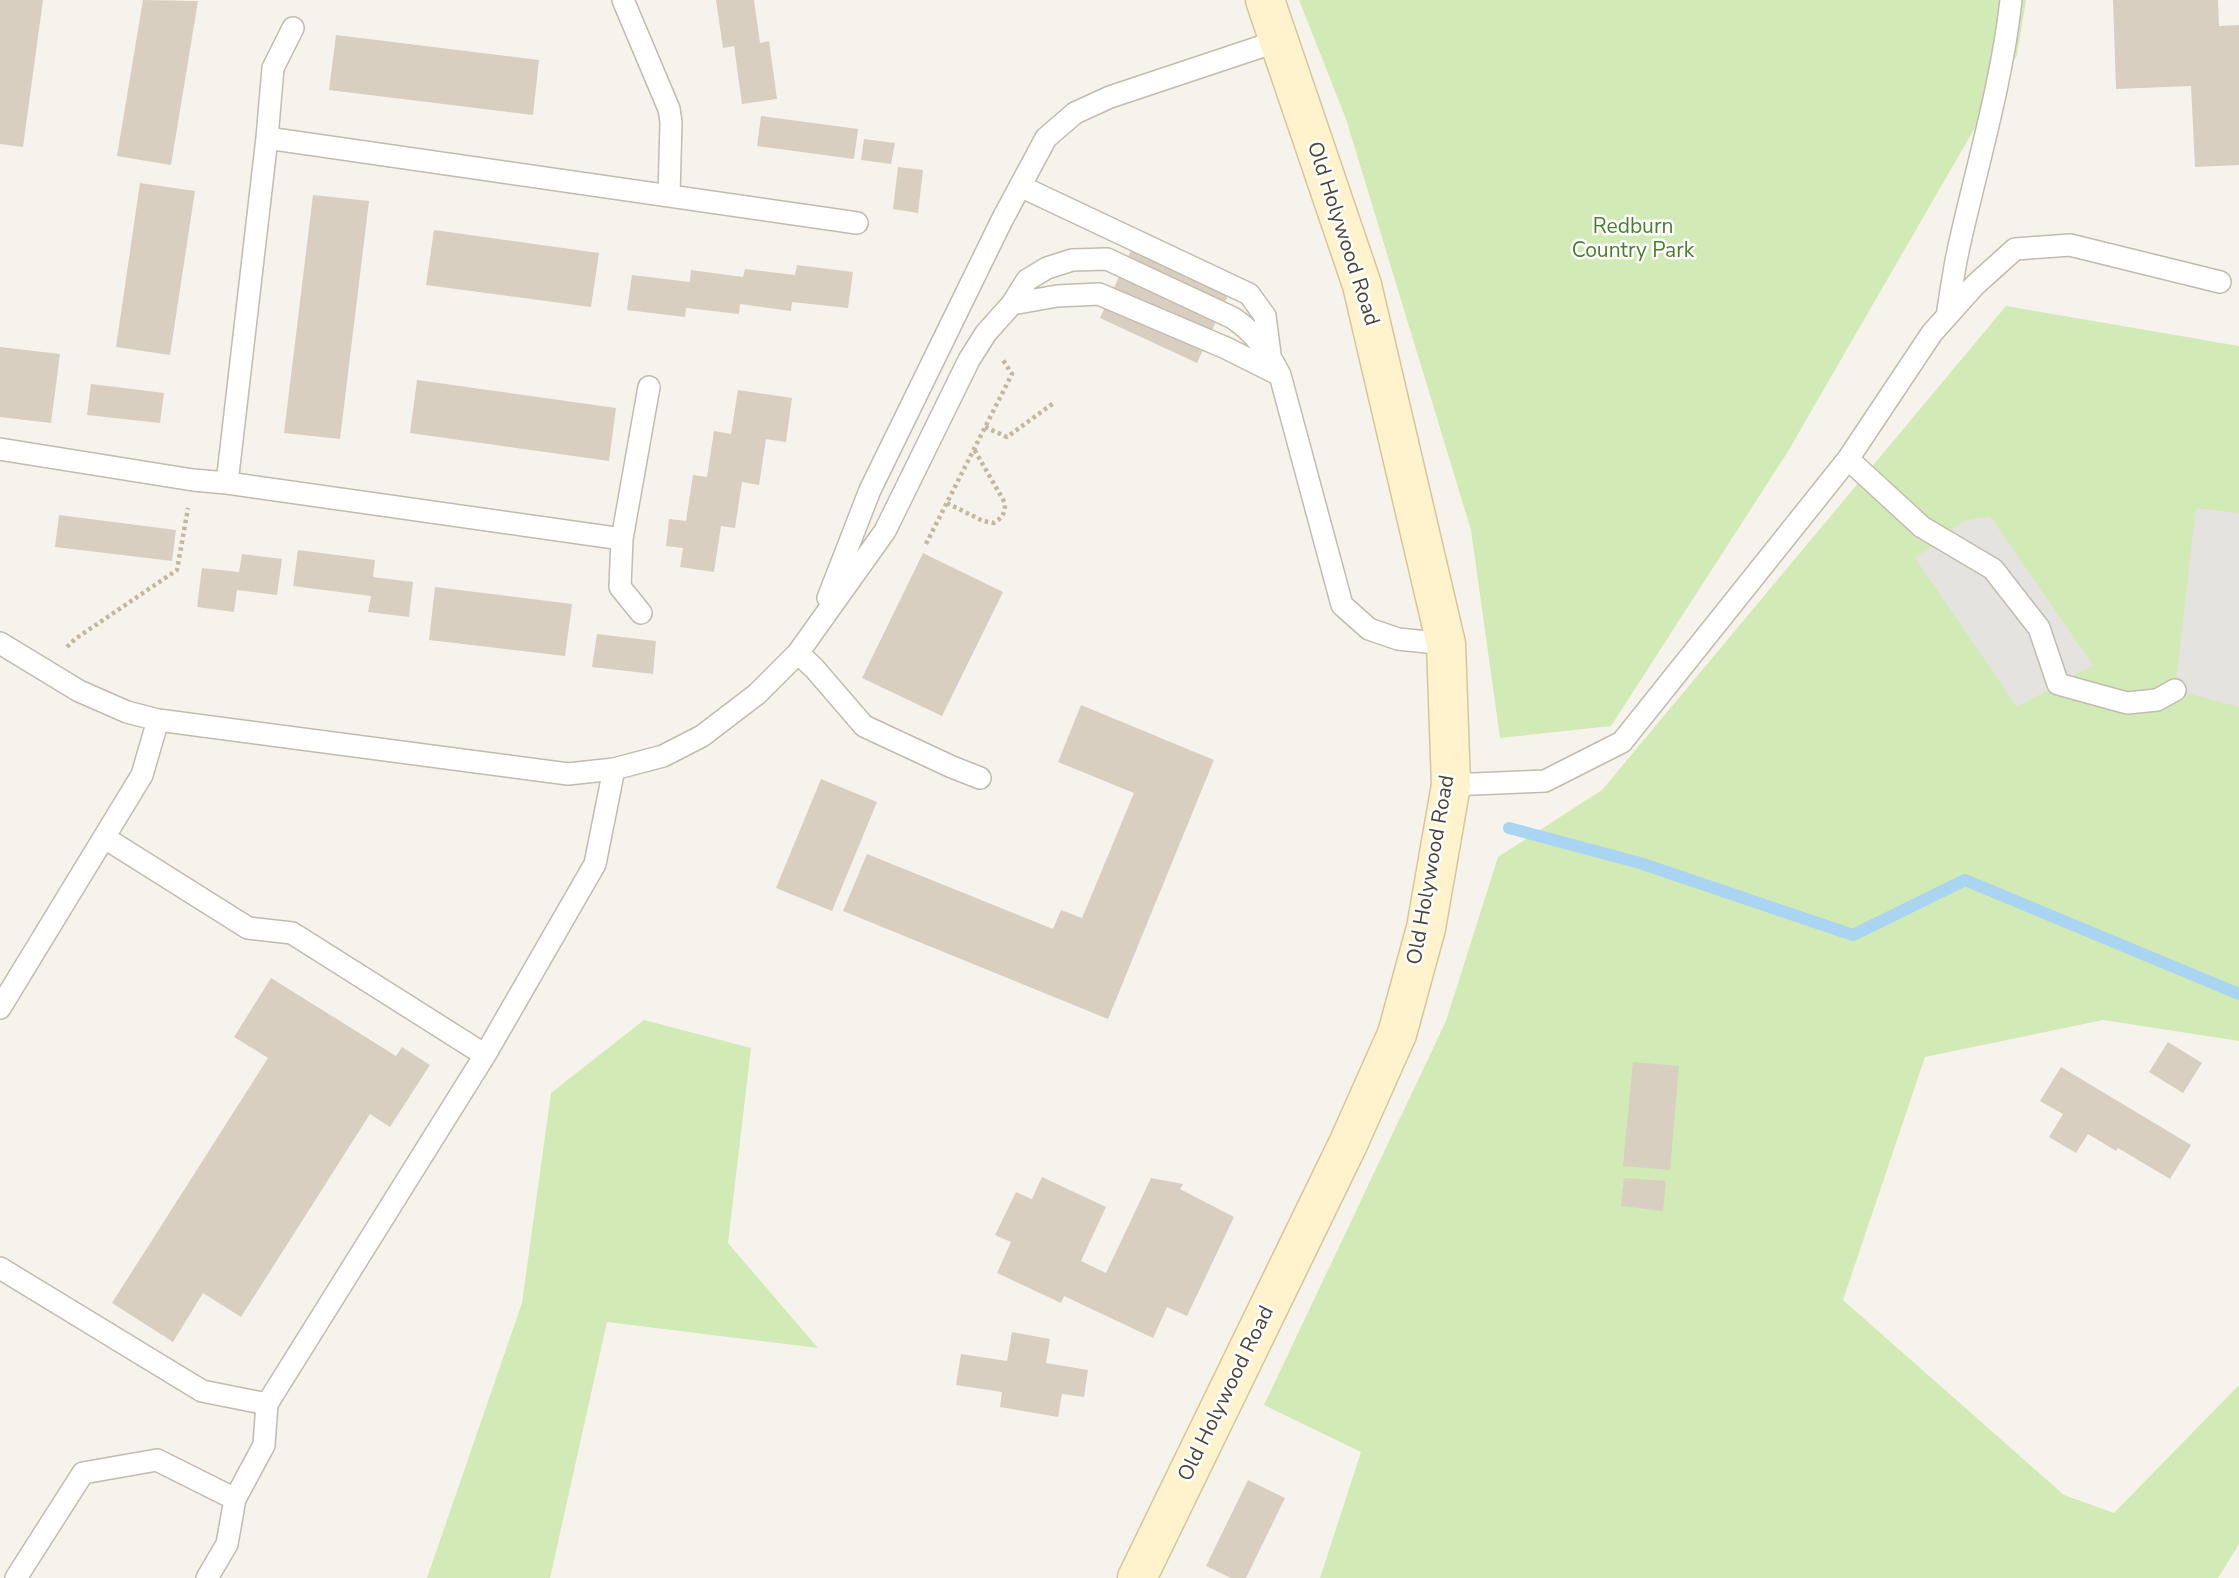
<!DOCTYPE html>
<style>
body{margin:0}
canvas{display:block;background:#f6f3ec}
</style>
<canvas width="2239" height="1578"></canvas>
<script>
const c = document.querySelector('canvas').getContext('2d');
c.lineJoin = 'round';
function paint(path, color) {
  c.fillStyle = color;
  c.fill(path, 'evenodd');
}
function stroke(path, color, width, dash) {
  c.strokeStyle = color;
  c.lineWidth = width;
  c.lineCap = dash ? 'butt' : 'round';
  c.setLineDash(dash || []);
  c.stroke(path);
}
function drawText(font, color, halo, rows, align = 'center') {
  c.font = font + ' "Nunito Sans",sans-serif';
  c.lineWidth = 5;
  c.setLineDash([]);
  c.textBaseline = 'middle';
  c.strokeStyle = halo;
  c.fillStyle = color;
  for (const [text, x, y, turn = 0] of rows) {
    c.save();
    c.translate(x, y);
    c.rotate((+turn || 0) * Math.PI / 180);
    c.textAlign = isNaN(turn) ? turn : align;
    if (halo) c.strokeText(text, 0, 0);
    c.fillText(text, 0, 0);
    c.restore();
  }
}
paint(new Path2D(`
 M1299 0H2026L2017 55 1787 453 1611 726 1500 738 1471 530 1346 119Z
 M2006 306 2239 346V1041L2103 1020 1925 1057 1843 1300 2064 1495 2114 1513 2239 1385V1544L2218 1578H1320L1361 1452 1264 1405 1446 1021 1498 857 1602 790Z
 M644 1020 751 1048 728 1243 818 1348 607 1322 550 1578H427L522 1303 551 1093Z`), '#d2eab5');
paint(new Path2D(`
 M2196 508 2239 513V707L2175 690Z
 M1990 516 2093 665 2017 707 1915 558 1963 521Z`), '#e5e3e0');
stroke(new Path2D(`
 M1509 828 1640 863 1853 935 1965 880 2239 994`), '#a9d4f2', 12);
paint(new Path2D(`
 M0 0H43L23 147 0 144Z
 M143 0 198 1 171 165 117 156Z
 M716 0H754L760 43 769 41 777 99 742 104 734 46 723 48Z
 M2113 0H2218L2219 26 2239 25V165L2195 167 2191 86 2116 89Z
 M336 35 539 60 533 115 329 90Z
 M761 116 858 129 854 159 757 146Z
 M864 139 895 143 891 164 861 160Z
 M898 167 923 170 918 213 893 209Z
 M140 183 195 191 170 355 116 347Z
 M313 195 369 201 340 439 284 433Z
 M434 230 599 253 591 307 426 285Z
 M1135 242 1232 287 1197 363 1100 318Z
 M797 265 853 272 848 308 792 302 791 311 740 304 739 314 686 308 685 317 627 310 632 275 690 282 691 270 743 277 745 269 795 275Z
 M0 347 60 354 51 423 0 417Z
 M417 380 616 408 609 461 410 433Z
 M91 384 164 393 160 423 87 415Z
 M738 390 792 398 786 442 766 439 759 485 742 482 735 528 721 526 714 572 680 567 683 548 666 546 669 519 686 521 693 475 707 477 714 431 731 434Z
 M59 515 176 530 172 561 55 547Z
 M298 550 375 560 373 577 413 582 409 617 368 612 371 596 293 586Z
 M923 553 1003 592 942 716 862 678Z
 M242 554 282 559 277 595 237 590 234 612 197 607 202 568 239 572Z
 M435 587 572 604 565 656 429 640Z
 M597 634 656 641 653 674 592 667Z
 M1081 705 1214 760 1108 1019 843 911 867 854 1053 929 1061 910 1082 918 1134 793 1058 762Z
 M821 779 877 802 832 911 776 888Z
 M271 978 396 1056 402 1047 430 1065 390 1127 370 1114 241 1317 203 1293 173 1342 112 1303 268 1058 234 1037Z
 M2168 1042 2202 1063 2183 1093 2149 1072Z
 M1633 1062 1679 1066 1670 1170 1623 1166Z
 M2061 1067 2191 1145 2170 1179 2118 1148 2116 1151 2088 1134 2076 1153 2049 1137 2063 1114 2040 1101Z
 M1042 1177 1106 1207 1081 1261 1106 1273 1151 1178 1183 1184 1180 1189 1234 1217 1187 1316 1167 1307 1153 1338 1064 1296 1061 1303 997 1273 1011 1242 995 1235 1016 1192 1032 1199Z
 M1624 1178 1666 1181 1663 1211 1621 1206Z
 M1012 1332 1050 1339 1046 1363 1088 1370 1084 1397 1062 1394 1058 1417 1000 1407 1002 1392 956 1385 961 1354 1007 1361Z
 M1248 1480 1285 1498 1246 1578H1231L1206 1566Z`), '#d8cfc1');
const lane = new Path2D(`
 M623 0 669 109 671 122 669 195
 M267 138 857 223
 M1020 186 1249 294 1265 316 1270 354
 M1012 304 1027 280 1047 268 1072 260 1107 259 1233 318C1255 333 1268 351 1280 375L1342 605 1369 629 1398 639 1446 644
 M1947 316C1951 292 1954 267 1960 242 1978 162 2002 82 2011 0
 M0 449 193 480 227 483 622 539
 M1848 459 1922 527 1993 569 2039 628 2058 684 2127 703 2157 700 2175 690
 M227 483 267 138 273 68 293 28
 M828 598 870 490 1002 220 1046 138 1075 113 1110 97 1278 41
 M641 613 620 587 622 539 649 387
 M0 643 79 691 127 712 158 720 568 774 614 769 663 756 702 736 757 694 798 653 885 531 969 360 986 333 1012 304 1057 296 1099 294 1226 348 1280 375
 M798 653 814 668 864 726 952 767 980 778
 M1451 785 1545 781 1622 742 1848 459 1932 333 1975 285 2015 249 2070 245 2220 282
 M105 838 248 928 292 933 485 1055
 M0 1008 142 775 158 720
 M0 1268 202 1391 267 1404 485 1055 595 864 614 769
 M16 1578 83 1473 157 1460 235 1499
 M207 1578 227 1544 235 1499 264 1445 267 1404`);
const secondary = new Path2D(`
 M1137 1578 1348 1144 1397 1034 1426 928 1451 785 1446 644 1362 285 1265 0`);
stroke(lane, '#c2bbae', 24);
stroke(secondary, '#d6c79b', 41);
stroke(new Path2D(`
 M985 427 1007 437 1055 402
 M947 503 983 521 994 523C1003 517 1005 513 1005 503L974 449
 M926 544 1012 374 1003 360
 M67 647 75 639 177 570 188 508`), '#c4b79f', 4.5, [3.5, 3.5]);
stroke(lane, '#fff', 21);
stroke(secondary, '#fff3cd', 38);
drawText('21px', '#4a7f2a', '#fff', [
 ["Redburn",1633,228],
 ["Country Park",1633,252]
]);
drawText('21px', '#4b4439', '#fff', [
 ["Old Holywood Road",1342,234,72],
 ["Old Holywood Road",1432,870,-80],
 ["Old Holywood Road",1227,1394,-64]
]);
</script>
